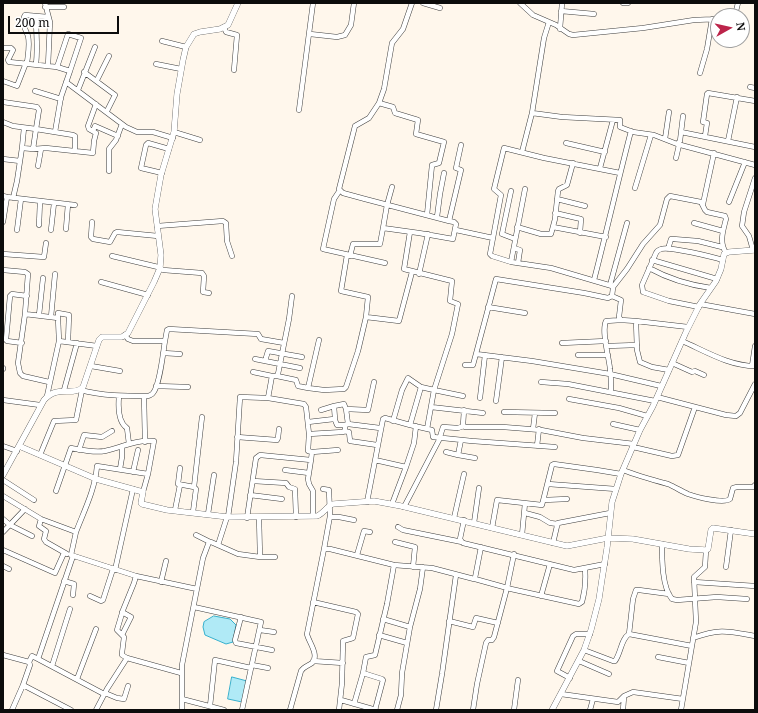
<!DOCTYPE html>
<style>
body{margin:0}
#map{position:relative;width:758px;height:713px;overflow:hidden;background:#fff7ec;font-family:"Noto Serif",serif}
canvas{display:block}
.frame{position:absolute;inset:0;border:4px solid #0c0c0c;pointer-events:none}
.north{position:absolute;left:710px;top:8px;width:40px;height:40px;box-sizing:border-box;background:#fff;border:1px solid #9e9e9e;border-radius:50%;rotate:82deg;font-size:11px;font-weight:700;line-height:16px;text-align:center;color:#0c0c0c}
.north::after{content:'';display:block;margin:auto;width:14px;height:18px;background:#bc244a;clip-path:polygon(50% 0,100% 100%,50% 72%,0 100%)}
.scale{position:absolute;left:8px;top:16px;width:111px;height:18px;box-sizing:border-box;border:2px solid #0c0c0c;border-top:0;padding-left:5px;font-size:12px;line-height:14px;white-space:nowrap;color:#0c0c0c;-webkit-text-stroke:3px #fff;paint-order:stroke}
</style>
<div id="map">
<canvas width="758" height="713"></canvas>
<div class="frame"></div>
<div class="north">N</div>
<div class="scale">200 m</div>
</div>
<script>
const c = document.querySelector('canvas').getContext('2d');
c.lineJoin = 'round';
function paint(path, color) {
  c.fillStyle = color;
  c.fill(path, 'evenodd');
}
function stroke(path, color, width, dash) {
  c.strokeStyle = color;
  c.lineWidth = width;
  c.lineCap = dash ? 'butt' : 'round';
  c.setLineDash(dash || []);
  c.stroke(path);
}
const water = new Path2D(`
 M214 616 230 619 236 625 233 642 226 644 205 635 203 627 204 622Z
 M232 677 247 681 242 702 228 699Z`);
paint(water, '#b0eaf6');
stroke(water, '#37b0cd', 1);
const minor = new Path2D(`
 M45 3 50 22 48 66
 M412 3 403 29 392 43 384 89 379 103 369 118 355 126 339 189 343 193 365 199 449 221
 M423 3 440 8
 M520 3 533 15 556 25 569 34 573 35 643 28 694 20 718 19
 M623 3H628
 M45 7H64
 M561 11 594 14
 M36 16C36 33 38 48 36 64
 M733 16 736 11 738 3
 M224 27 226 32 237 35 234 70
 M560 29 562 3
 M310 34 337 37 345 35 351 25 354 3
 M162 41 186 47
 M3 48H11L13 50 8 60 9 62 57 67 68 34 81 38 70 71 57 67
 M27 63C28 54 30 45 28 36 25 28 23 27 24 17L25 15 48 17
 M156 64 181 69
 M84 72 115 95 107 111
 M700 73 707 49 712 19
 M97 80 109 56
 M3 81 17 86 26 63
 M66 82 126 127 137 132H153L173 138
 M750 87 755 88
 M78 90 95 47
 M35 91 61 99
 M3 102 37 107 39 110 36 129 13 126 3 122
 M379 103 393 107 395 113 418 120 416 134 444 142 439 163 432 165 427 215
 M299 110 313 3
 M532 113 562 117 620 120V127L633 132 654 135 677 144 680 141 683 116
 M93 131 95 126 118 136
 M55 132 61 97 70 71
 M174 132 200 140
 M681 132 755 147
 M705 136 707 123 703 122 707 94 708 93 755 101
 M665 139 669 112
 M728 141 737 97
 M566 143 605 152
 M677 144 755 165
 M22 148 24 128
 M75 151V136L73 135 36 129 33 149 46 148 93 153 94 141 96 133 89 129 88 126 96 104
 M522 152 532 113 544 38 549 22
 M676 158 679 145
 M3 159 20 161
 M38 166 41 149
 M600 168 613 120
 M109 171V149L116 140 122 124
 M162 173 141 168 146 145 148 143 169 149
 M620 173 544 158 504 148 494 189 501 195 490 254 492 256 511 262 551 268 612 286 613 288 612 296 621 300 619 317 621 320 636 321 688 327
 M392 187 387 205 383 228 419 233 453 239 456 224 454 222 449 221 461 170 456 168 461 145
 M635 188 651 135
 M340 190 334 199 323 249 385 263
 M511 191 502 234 515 239
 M3 196 7 197 3 222
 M7 197 75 205
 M13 198 17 181 22 148 33 149
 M557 199 585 206
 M729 202 745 162
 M703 204 714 153
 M555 213 581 219 580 233
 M437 217 440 194 444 173
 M92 222 91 237 93 239 110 242 115 233 117 232 158 236
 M694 223 723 231
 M39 225 40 201
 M157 226 223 221 226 223 227 241 232 256
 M517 227 541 234H551L555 219 558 191 559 189 567 185 573 163
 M553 227 606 237
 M66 229 68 204
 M17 230 21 199
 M51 230 54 203
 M456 230 493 238
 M514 248 520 250 518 263
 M668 249 671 239H673L698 241 722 247
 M753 250 749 236 742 226 744 212 755 178
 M3 254 44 257 46 243
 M347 255 341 291 368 297 366 317
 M112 256 158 267 163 270 202 273 204 276 203 292 209 293
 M350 256 353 244H380L383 228
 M652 260 717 279
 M511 262 525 189
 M649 268C669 279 689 285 711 288
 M3 270 25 272 28 274 25 314
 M419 274 428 234
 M594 280C607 230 618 181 631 131
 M101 282 148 295
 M610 285 627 223
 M613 287 627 269 643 244 660 225 667 199 670 196 701 202 705 210 707 212 725 216 726 219C723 231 719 242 726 253
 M700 304 755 314
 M488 307 525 313
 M699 307 669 301 643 292 642 285 656 253C657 251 658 250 661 249 669 246 713 257 723 260
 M39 315 43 278
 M51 317 55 274
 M58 318V313L69 315 68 342
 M636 321 637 350 640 362 652 367 669 370
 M125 335 128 339 133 341H165L167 330 169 329 258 334 261 339 284 343
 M319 340 308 388 324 390 344 389 346 387 358 351 366 317 399 321 412 272
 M59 341 97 346
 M682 341C705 351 729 366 755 366
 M22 343 7 341 6 340 10 296 12 294 27 296
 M562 343 606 341
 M607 346 637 345
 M163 353 180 354
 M476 354 532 361 610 374 661 386
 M578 355H608
 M255 359 300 368
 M265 361 268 351 302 357
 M672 363 692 372 695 371 704 375
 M465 365H473L496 279 584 293 608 298 612 296
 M91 366 120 371
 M752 366 755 346
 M3 369V368
 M253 372 272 376
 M277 376 296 380 298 386 308 388
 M541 382 568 384 655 401
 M156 386 188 387
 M421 387 410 425 432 430 433 437 472 441 555 447
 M64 390 77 343
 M80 390C103 396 125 396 148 396 150 395 152 395 153 393 160 385 163 352 165 341
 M611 391C611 384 611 376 610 369 609 357 601 331 606 321L621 320
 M47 396 59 341 58 318 25 314 18 363 20 373 23 376 49 382
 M119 396C118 407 118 422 127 428L129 444
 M144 396 145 442
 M657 397 726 415 736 416 740 413 755 384
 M268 398 272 376H276L278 374 289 319 292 296
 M480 398 485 355
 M569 399 619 408 647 416
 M3 400 40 405
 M496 401 502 357
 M334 406 344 404 346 409 368 410 374 382
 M431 407 483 413
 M346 409 348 424
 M321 410 334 406 335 419
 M464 410 463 425 465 427H503L541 430 583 438 634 444
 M504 412 555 413
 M393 421 402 390 408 378 421 387 434 390 452 334 458 304 450 301 452 281 404 269 410 232
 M308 422 334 419 335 420 337 425H345
 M613 424 640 430
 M427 429 434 390 463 396
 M533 429 535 413
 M344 431 349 432 350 441 377 445
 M309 434 308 451 312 452 311 460
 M237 437 277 440 278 438 279 429
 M461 440 458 455 475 458
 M3 446 17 451
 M537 446 539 429
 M633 447 672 456 678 455 695 407
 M79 450 84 435 102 437 112 431
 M312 452 338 450
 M446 452 458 455
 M40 455 54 421 76 420 82 390
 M375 460 406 467 414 443 416 426
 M180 468 178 484 194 487 196 489 193 512
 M120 469 122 457V446
 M285 470 309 473
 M623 470C638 476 653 480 668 484 675 487 681 491 688 494 696 497 724 504 730 499L733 488 737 487H753L755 485
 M133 472 138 450
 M3 480 34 500
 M253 481 286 483 289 487 295 489 296 517
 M548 484 616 489
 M194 487 202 417
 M323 489 329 490 330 516 324 549H330L394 565 432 568 474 579 475 578 481 547
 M56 491 71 448C82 450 93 453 105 451 120 448 138 439 154 441L148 474 97 466C95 490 84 511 76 532
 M143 492 148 474
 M250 495 282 499
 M3 496 41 519 76 532 71 555 136 576 134 583 123 610 117 630 124 637 122 653V655L127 658
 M544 500 567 499
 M367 502 383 419 385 418 410 425
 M392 504 406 467
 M404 507 439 440 443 427 458 428 464 426
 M175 510 180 485
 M525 513 540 517 550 523 558 524
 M208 514 214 475
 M228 517 236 462 240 397 268 398 304 404 306 407 309 434 343 432 345 431V425L348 424 380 428
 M259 517 260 557H275
 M330 517H339L354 520
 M247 518 256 458 260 455 311 460 308 479 309 484 313 491V516
 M454 518 464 474
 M3 519 10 525 32 536
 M41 519 39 526 46 531 44 539 46 542 67 554
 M464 520 460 539 462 542 463 543 574 570 605 564
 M474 523 479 488
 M398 527 403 530 462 542
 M492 528 497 500 542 505 552 465 554 464 597 470 621 474
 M3 532 25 509
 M196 535 210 542
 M522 535 525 503
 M395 542 415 547 413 567
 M553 543 557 526 558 523 610 513
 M662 544C662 560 662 587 672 599L677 600 717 597 747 599
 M218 545 227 517
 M3 550 55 573 64 553
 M357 555 364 531 370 532
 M3 566 9 569
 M726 567 731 530
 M115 570 133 489
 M136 576 197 589
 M475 579 511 589 579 604 582 602C585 591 586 580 585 568
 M64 581 74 584 73 595
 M161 582 166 561
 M694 582 755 586
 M90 596 101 601 103 600 113 569
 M541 596 550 564
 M313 602 356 612 358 614 353 638 343 641 342 683 339 710
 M194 607 261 622 242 710
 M241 617 235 640 236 643 272 650
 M383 619 410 627
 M449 621 473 627 476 618 498 623
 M260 630 274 632
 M629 634 633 599 636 590H639L669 594
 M122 635 131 617 122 612
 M379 635 407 643
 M693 638C720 628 728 631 755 636
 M584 650 613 661H615C621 653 621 639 629 634L692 646
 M3 655 29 662 30 665 23 685 71 710
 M658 657 689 663
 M38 659 104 694
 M313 661 343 663
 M579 661 609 674
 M29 662 32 656 38 659 73 556
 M252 665 268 668
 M52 666 70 609
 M570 678 557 671 573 636 576 634H590
 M77 679 96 629
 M105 693 117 698 124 699 128 686
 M561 694 618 702 624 696 633 692 683 699
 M182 699 224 710
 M341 700 376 710
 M354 704 363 673
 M210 706 215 660 251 668
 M12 710 23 685
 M96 710 107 689 127 658 181 673
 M182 710V665L203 558 209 542H211L238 554 260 557
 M290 710 301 671C304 666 308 666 312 663 320 655 308 641 307 634L324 549
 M375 710 383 680 382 679 363 673 366 657 375 655 387 604 394 565
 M397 710 401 695 402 673 410 627 420 589 423 567
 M436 710 442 674 456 575
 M473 710 477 684 486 643 488 640H492L494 637 507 588 514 554
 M514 710 518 680
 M590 710 593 699
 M623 710 624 697
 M681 710 696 622 694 577 705 567 706 550`);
const tertiary = new Path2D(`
 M19 446 96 479 143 492 141 503 142 504 167 510 228 517 317 516C323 514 326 507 333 504L374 501 401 506 567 546 608 538 633 539 689 549 706 550 708 549 711 530 713 528 755 534
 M3 475 44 400C58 384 73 397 83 387L99 340 102 337H122L128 333 154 282 160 268 161 255 155 209 161 175 174 132 177 94 183 60 186 47 194 34 200 32 220 29 228 25 238 3
 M552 710 584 650 591 630 599 599 602 579 607 548 612 502 621 474 640 430 653 406 686 332 700 304 716 281 721 269 724 254 729 252 755 250`);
stroke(minor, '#3f3f3f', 5.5);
stroke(tertiary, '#3f3f3f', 6);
stroke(minor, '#fff', 4.5);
stroke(tertiary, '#fff', 5.5);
</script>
